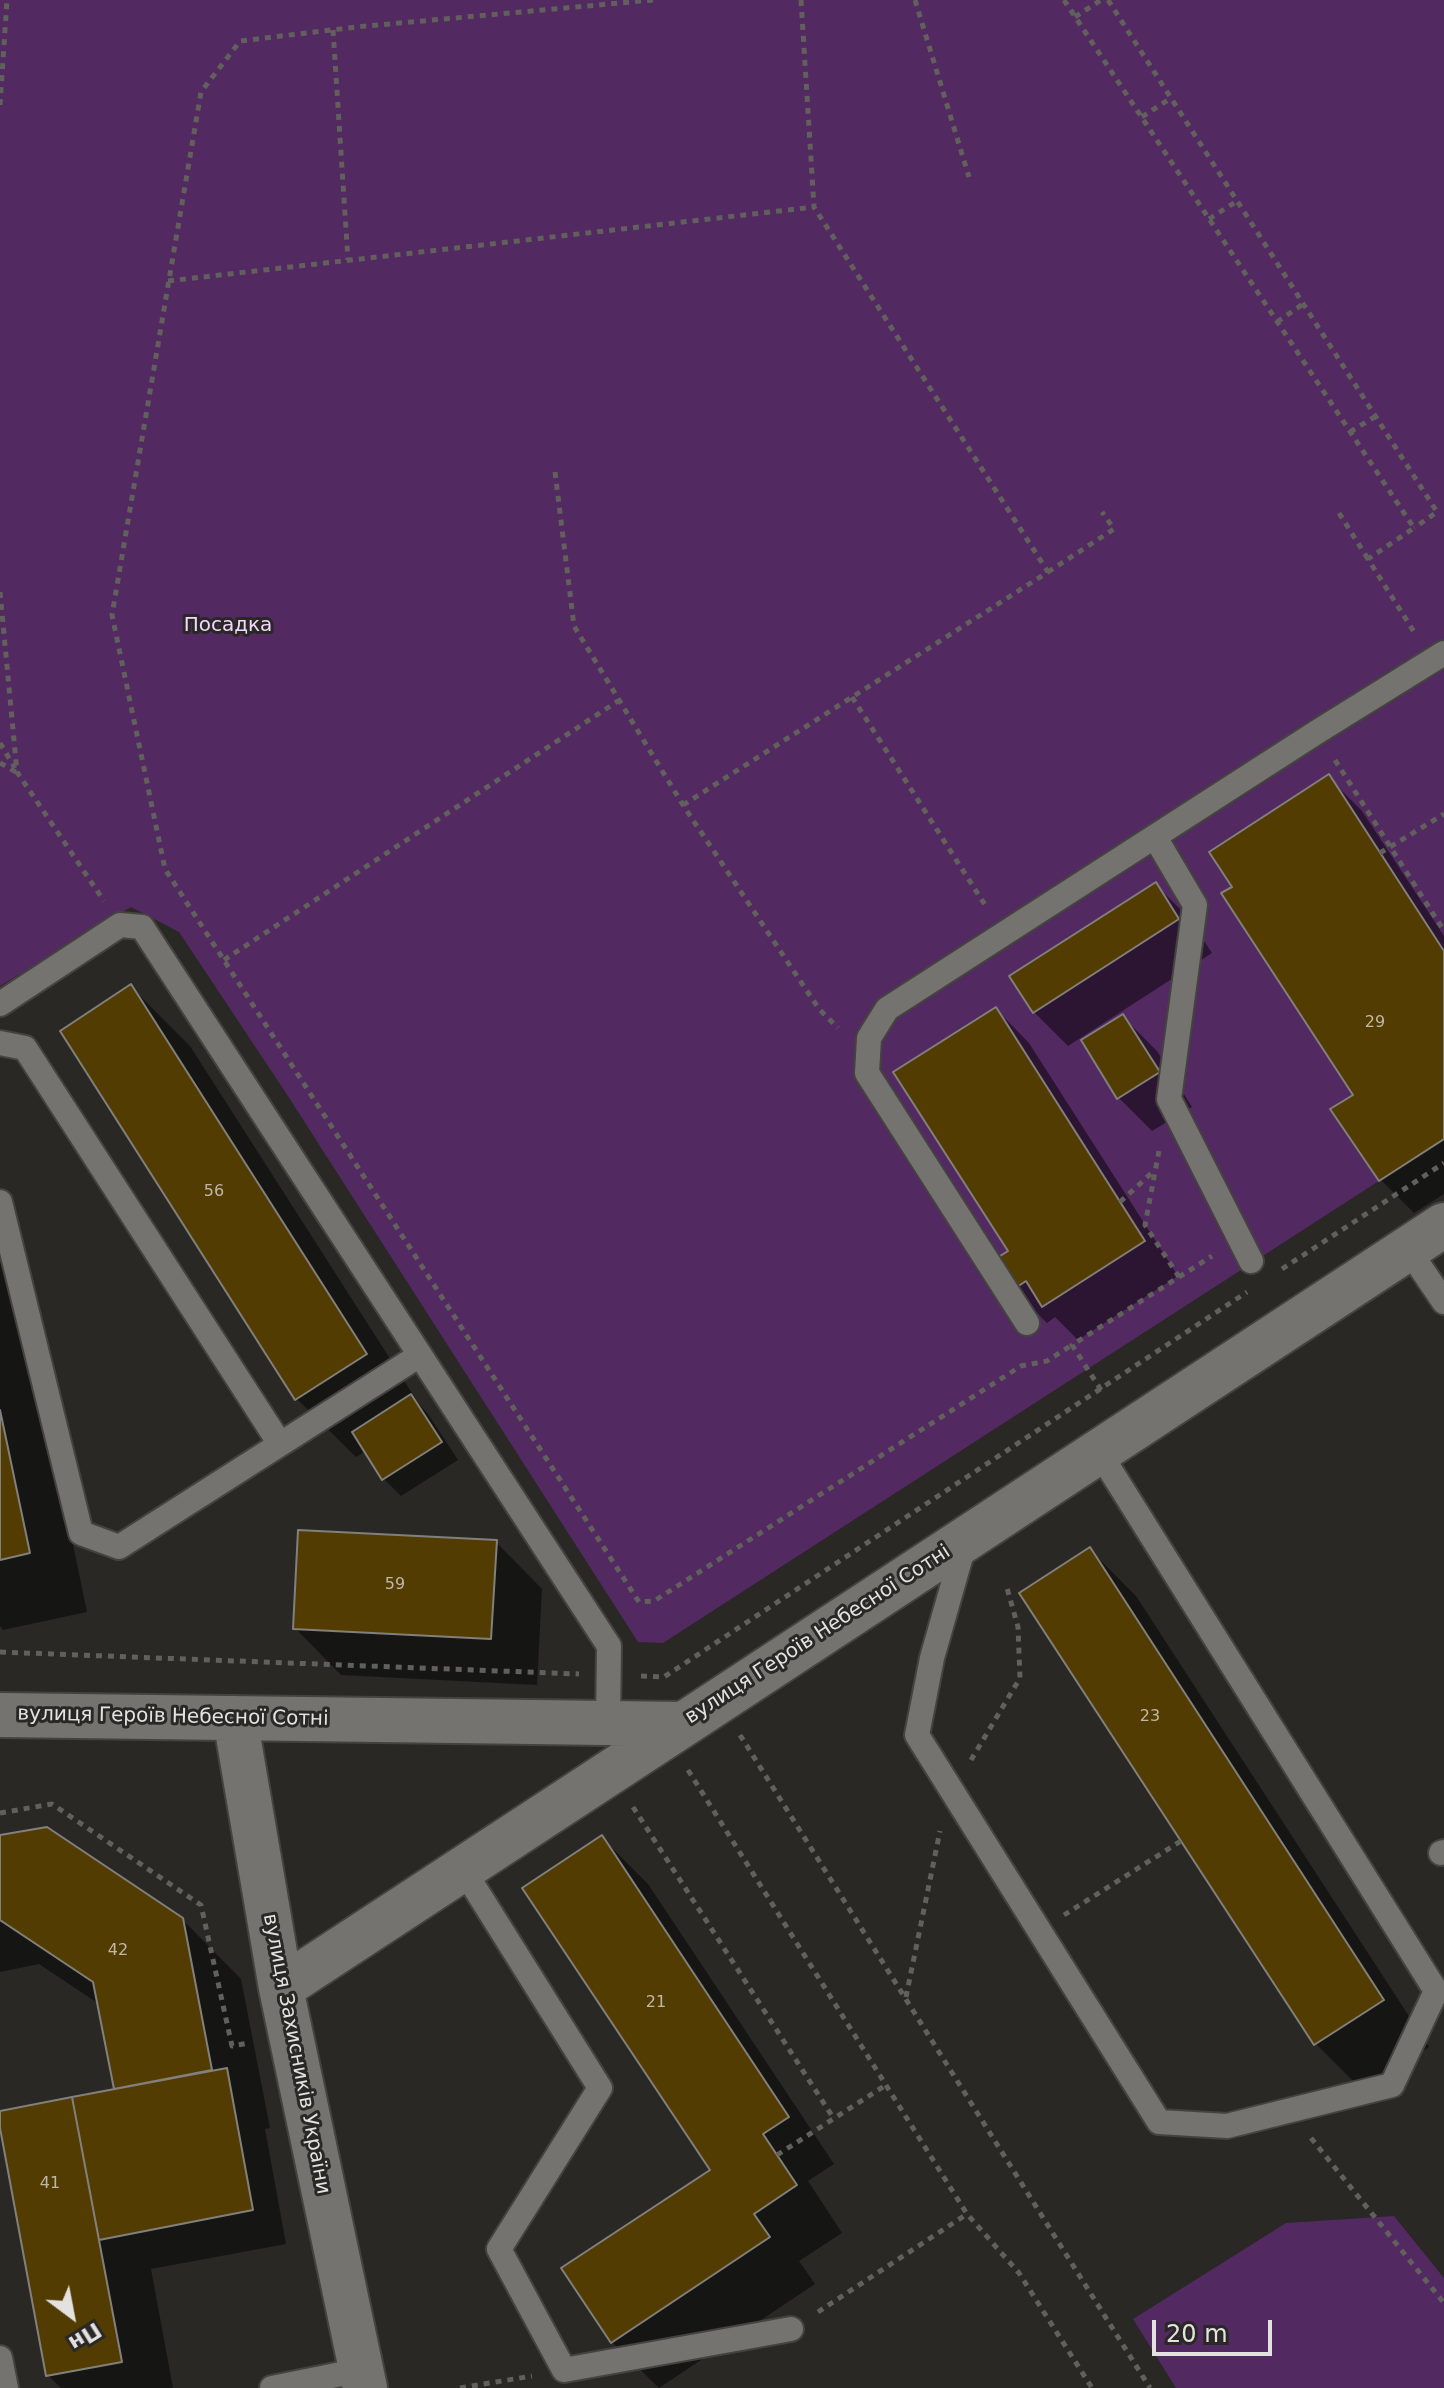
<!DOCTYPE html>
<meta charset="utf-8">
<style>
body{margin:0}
#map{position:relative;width:1444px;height:2388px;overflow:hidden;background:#292825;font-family:"DejaVu Sans",sans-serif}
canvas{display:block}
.north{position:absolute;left:32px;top:2276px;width:80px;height:80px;-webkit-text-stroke:6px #292825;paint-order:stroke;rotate:148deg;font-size:22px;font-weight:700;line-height:32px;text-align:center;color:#e3e2e0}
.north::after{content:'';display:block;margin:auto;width:28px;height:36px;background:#e3e2e0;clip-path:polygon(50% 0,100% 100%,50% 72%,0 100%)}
.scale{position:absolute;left:1152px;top:2320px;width:120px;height:36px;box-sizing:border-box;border:4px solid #e3e2e0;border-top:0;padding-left:10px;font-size:24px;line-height:28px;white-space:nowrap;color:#e3e2e0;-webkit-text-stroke:6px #292825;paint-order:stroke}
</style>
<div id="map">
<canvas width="1444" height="2388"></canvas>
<div class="north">Пн</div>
<div class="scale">20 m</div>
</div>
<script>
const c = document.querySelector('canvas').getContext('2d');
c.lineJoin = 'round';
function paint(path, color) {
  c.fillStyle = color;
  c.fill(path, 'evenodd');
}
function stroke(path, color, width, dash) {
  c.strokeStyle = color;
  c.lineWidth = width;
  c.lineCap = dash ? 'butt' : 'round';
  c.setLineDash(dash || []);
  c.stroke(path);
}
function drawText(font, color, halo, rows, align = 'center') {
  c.font = font + ' "DejaVu Sans",sans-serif';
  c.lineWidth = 6;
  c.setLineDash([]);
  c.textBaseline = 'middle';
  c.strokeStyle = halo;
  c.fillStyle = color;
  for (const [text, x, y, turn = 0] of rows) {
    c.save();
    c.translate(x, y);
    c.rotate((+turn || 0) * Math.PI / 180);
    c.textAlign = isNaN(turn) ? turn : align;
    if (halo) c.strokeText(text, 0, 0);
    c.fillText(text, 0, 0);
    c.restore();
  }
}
paint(new Path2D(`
 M0 0H1444V1139L663 1643 638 1642 284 1090 179 932 131 907 0 986Z
 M1394 2216 1444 2278V2388H1176L1133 2319 1286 2223Z`), '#522960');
paint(new Path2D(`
 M1328 777 1362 811 1444 936V1194L1414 1213 1380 1179 1355 1095Z
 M1155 884 1189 918 1212 953 1068 1046 1034 1012Z
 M131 987 190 1046 419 1404 428 1414 458 1460 401 1496 384 1479 366 1451 356 1457 297 1399Z
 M996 1009 1029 1043 1178 1276 1078 1340 1055 1317 1047 1323 1013 1289Z
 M1123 1017 1157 1051 1192 1107 1152 1131 1119 1098Z
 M0 1192 87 1612 3 1630 0 1626Z
 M496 1542 542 1589 537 1685 341 1675 295 1628Z
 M1090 1550 1136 1596 1429 2047 1362 2090 1316 2044Z
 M0 1837 182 1919 241 1979 270 2128 265 2129 286 2244 151 2269 173 2388H61L48 2375 0 2113 116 2091 99 2004 39 1964 0 1972Z
 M602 1838 648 1884 834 2164 808 2181 842 2233 799 2261 815 2284 659 2388 612 2342 712 2170Z`), '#0007');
const building = new Path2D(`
 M1329 774 1444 951V1139L1379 1181 1330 1109 1353 1095 1221 893 1232 887 1209 852Z
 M1156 882 1179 919 1033 1013 1009 976Z
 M131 984 367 1354 295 1400 60 1031Z
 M996 1007 1145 1241 1042 1307 1026 1281 1011 1291 992 1261 1008 1251 893 1072Z
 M1123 1014 1160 1072 1117 1099 1081 1040Z
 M411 1394 442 1442 382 1480 352 1432Z
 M0 1410 30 1553 0 1560Z
 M298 1530 497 1540 491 1639 293 1629Z
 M1090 1547 1384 2000 1314 2045 1019 1593Z
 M47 1827 183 1918 212 2070 114 2089 93 1982 0 1920V1835Z
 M602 1835 789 2117 763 2134 797 2185 754 2214 770 2237 611 2343 561 2268 710 2170 522 1888Z
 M227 2068 253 2210 99 2240 72 2097Z
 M72 2097 122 2362 46 2376 0 2128V2111Z`);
paint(building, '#533c01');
stroke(building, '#82807d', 2);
const service = new Path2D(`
 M1155 837 1195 905 1169 1099 1251 1261
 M0 1004 120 925 142 927 609 1646 608 1723
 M0 1043 25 1048 280 1444
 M0 1202 81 1533 119 1547 420 1355
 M1408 1249 1444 1302
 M1027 1323 867 1073 869 1038 887 1009 1317 732 1444 653
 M965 1542 932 1658 917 1735 1159 2122 1227 2126 1392 2085 1436 1991 1099 1452
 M1441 1853 1444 1852
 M463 1869 600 2088 499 2249 564 2370 791 2329
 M0 2358 6 2388
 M272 2388 361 2370`);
const minor = new Path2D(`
 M0 1715 684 1724 1444 1225
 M235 1718 281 1988 365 2388
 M281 1988 684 1724`);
stroke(service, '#444340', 28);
stroke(minor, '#444340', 48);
stroke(new Path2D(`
 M653 0 356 27 240 41 201 92 112 615 165 869 639 1602 654 1601 1021 1366 1047 1361 1072 1345
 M915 0 969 177
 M1064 0 1414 528 1368 559 1416 635
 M1108 0 1437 512 1414 528
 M1075 17 1101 0
 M333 30 348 260
 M0 105 7 0
 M1142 117 1171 98
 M1209 219 1237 201
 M168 281 814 207
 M1277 322 1303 304
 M1350 432 1376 416
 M555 472 574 626 683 805 819 1009 838 1028
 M1339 513 1368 559
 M1048 572 1114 529 1102 512
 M0 592 17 772 104 901
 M852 697 987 908
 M0 743 15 768
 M1335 760 1444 931
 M0 763 16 772
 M683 805 1048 572 814 207 801 0
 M1380 853 1444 814
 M224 960 618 701
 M1120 1202 1155 1170
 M1282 1269 1444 1163
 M1179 1277 1212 1256
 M1101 1390 1072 1345 1179 1277 1145 1225 1159 1151
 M0 1652 579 1674
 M641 1676 664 1677 1247 1292
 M740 1735 1150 2388
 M971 1760 1020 1678 1018 1627 1007 1588
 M688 1770 967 2214 1019 2273 1092 2388
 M633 1807 834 2119
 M0 1813 52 1804 201 1905 232 2046 249 2043
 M1064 1915 1181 1841
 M906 1997 940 1831
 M1311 2138 1444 2303
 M777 2155 886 2085
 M818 2312 967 2214
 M460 2388 532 2376`), '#61605d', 5, [6, 6]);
stroke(service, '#757370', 24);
stroke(minor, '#757370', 44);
drawText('16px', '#bfb8a8', null, [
 ["29",1375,1023],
 ["56",214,1192],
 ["59",395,1585],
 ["23",1150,1717],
 ["42",118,1951],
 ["21",656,2003],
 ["41",50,2184]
]);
drawText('20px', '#f3d6fe', '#292825', [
 ["Посадка",228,626]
]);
drawText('20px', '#e3e2e0', '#292825', [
 ["вулиця Героїв Небесної Сотні",818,1635,-33],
 ["вулиця Героїв Небесної Сотні",173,1717,1],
 ["вулиця Захисників України",296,2054,79]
]);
</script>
